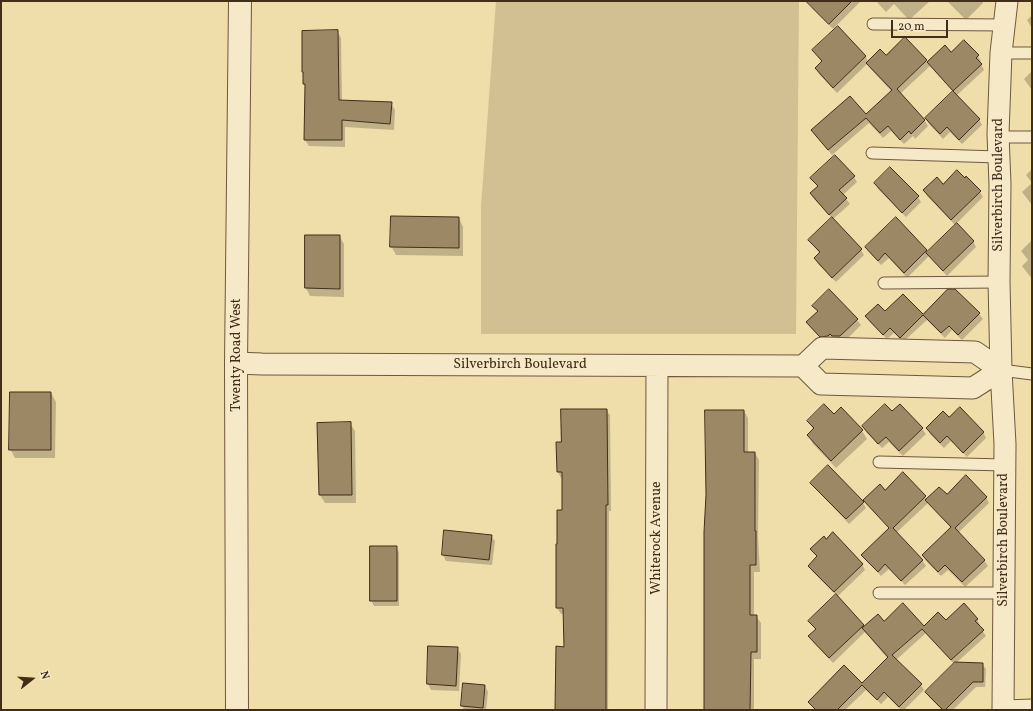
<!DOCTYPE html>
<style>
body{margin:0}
#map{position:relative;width:1033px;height:711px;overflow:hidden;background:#efddaa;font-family:Vollkorn,serif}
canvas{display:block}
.frame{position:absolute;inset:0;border:2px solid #432c1a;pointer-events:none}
.north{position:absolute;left:12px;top:659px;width:40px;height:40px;-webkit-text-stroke:3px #f5e9c8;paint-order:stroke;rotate:73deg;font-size:11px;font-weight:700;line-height:16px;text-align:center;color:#432c1a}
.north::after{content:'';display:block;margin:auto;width:14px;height:18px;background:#432c1a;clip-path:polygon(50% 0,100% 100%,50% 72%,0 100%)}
.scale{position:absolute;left:891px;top:20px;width:57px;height:18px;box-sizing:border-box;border:2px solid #432c1a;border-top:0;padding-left:5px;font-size:12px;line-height:14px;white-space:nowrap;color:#432c1a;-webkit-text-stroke:3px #f5e9c8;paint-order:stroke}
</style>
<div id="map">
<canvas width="1033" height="711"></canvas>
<div class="frame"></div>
<div class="north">N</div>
<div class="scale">20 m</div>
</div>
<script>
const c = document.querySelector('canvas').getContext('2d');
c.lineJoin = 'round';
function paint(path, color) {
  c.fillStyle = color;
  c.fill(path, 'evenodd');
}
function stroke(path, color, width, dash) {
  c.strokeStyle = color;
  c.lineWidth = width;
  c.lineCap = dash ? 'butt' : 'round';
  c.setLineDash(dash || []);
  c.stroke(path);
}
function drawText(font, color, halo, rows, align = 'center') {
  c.font = font + ' Vollkorn,serif';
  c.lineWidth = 3;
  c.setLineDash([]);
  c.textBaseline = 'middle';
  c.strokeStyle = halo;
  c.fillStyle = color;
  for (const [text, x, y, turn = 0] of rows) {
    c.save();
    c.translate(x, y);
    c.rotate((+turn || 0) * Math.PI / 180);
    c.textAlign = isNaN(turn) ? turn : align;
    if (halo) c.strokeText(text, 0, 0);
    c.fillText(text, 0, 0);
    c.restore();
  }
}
paint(new Path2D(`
 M496 1H799L796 334H481V207Z`), '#d2bf92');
paint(new Path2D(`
 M813 1H861L833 29 813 9 810 4Z
 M876 1H930L909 20 894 4 886 12Z
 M947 1H982L983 3 966 20Z
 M1032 15V28L1027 20Z
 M838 27 866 57 868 62 886 56 905 38 928 63 951 53 978 56 981 61 980 62 984 70 956 96 979 119 982 125 962 144 950 132 943 139 929 124 926 119 954 92 930 66 900 94 925 121 928 126 915 139 913 136 904 144 891 131 883 138 869 123 832 155 812 131 866 116 892 92 870 68 867 64 837 93 819 74 816 68 822 62 813 50Z
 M337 31 341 38 342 101 391 103 395 110 394 130 345 127V147L309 146 305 140 306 88 304 84 303 72Z
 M1032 71V90L1024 79Z
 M890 168 918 197 921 202 906 217 878 189 875 183Z
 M1032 169V205L1022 192 1032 183 1026 175Z
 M854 177 857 182 843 195 850 204 833 219 861 250 864 255 836 282 818 264 815 259 820 254 809 240 832 218 814 199 811 194 818 187 811 178Z
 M966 177 980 192 983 197 956 224 973 241 976 247 947 276 929 256 907 278 889 258 881 265 869 252 866 247 896 218 928 252 955 225 927 196 924 191 965 179Z
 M459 218 463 227V256L396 255 391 246Z
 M306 236H339L344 244V297L310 296 306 288Z
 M1032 240V279L1022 266 1028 260 1021 251Z
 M829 290 857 320 861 325 844 342H824L811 328 808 322 818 312 813 306Z
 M948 290H955L979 314 983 319 962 340 952 330 945 338 927 320 903 342 894 333 887 339 870 322 867 317 885 313 903 295 923 315Z
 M51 393 56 402 55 458H15L10 449Z
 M841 409 862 431 867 439 836 468 813 444 808 435 813 429 808 421 834 415Z
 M606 410 610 415 611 511H609L608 710H556L565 648 564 614H561L557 608 563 511V478H561L558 472 562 443Z
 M744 411 748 418V453H755L759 460 758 537 760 572H754V616H756L761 623V659H754V710H706Z
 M892 413 922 429 926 434 903 456 889 442 882 448 866 432 863 427Z
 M949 418 983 432 986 438 967 457 951 441 944 448 930 434 927 428Z
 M350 423 355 431 356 503H325L320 495 319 424Z
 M812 483 863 503 866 508 849 524 815 488Z
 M885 491 925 497 927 500 947 496 986 497 989 503 958 533 984 560 988 566 965 587 948 570 941 576 926 561 923 556 951 528 928 503 896 533 922 560 926 566 905 585 889 569 881 576 866 560 862 555 890 529 868 505 864 500Z
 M445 532 491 536 495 541 492 565 446 561 443 555Z
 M396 547 399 552V606H374L371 600Z
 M812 549 862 564 865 570 837 597 865 627 884 622 923 628 946 621 977 619 980 625 979 626 986 636 956 663 982 664 986 669 985 687H976L953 710H942L929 697 926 692 954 664 926 633 896 660 921 685 924 690 904 710H901L888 697 881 704 866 690 845 710H815L809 702 862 685 888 659 865 632 833 663 813 642 810 637 816 630 809 621 836 595 812 571 809 566 818 558Z
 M429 647 457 648 461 654 459 691 431 690 428 684Z
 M485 686 488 692 486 710H464L462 705Z`), '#0003');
const building = new Path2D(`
 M806 1H852L829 24Z
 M838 26 866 56 833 88 815 68 822 61 812 50Z
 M338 30 339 100 392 102 390 124 342 120V140H304L305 84H303V72H302V31Z
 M905 37 927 60 897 89 925 120 911 134 909 131 900 140 888 126 880 133 866 118 828 150 811 130 850 96 866 114 892 90 866 63 880 49 886 55Z
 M964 40 979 55 976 58 982 64 953 91 927 62 945 45 951 52Z
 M953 91 980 119 959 140 947 127 940 134 925 118Z
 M835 155 855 176 839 190 847 198 829 215 810 193 818 186 810 178Z
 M890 167 919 196 902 213 874 183Z
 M957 170 965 178 966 176 981 191 951 220 923 190 937 177 943 184Z
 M391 216 459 217V248L390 247Z
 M832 217 862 249 832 278 814 258 820 252 808 240Z
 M896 217 927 250 904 273 885 253 878 261 865 247Z
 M957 223 974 241 943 271 926 253Z
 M305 235H340V289L305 288Z
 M829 289 858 319 840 336H832L830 334 828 336 820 337 806 322 818 311 812 306Z
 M948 289H955L980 313 958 335 949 326 941 333 923 315 900 338 890 328 883 335 865 316 878 304 885 311 903 294 923 314Z
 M10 392H51V450H9Z
 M824 404 834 414 841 407 863 430 831 461 807 435 814 428 807 421Z
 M885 404 892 411 900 404 923 428 899 451 886 437 878 444 862 426Z
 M960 407 984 432 963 453 947 436 940 443 926 428 943 411 949 417Z
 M561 409H607L608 505H606V710H555L556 646 564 647 563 608H556V544H557V510H562V472H557L556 442H561Z
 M705 410H744V452H755V531H756V565H750V615H757V652H751L750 710H704V532L706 495Z
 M351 422 352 495H319L317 423Z
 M828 465 864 502 846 519 810 483Z
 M903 472 926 496 893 528 923 560 901 581 885 564 878 572 861 555 889 528 863 500 880 484 885 490Z
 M966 475 987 497 955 528 985 560 962 582 945 565 938 572 922 555 951 527 925 500 939 487 947 494Z
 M444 530 492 535 489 560 442 555Z
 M833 532 863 564 834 592 808 566 817 556 810 549 824 536 826 539Z
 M370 546H397V601H370Z
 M836 594 864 625 829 658 808 636 816 629 808 621Z
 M903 603 924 626 938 612 946 620 964 603 978 619 975 621 984 630 951 660 922 629 892 655 922 684 899 707 884 692 877 700 862 685 837 710H816L808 702 844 665 862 683 888 657 862 628 878 614 884 621Z
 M428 646 458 647 456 686 427 684Z
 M955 662 983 663V682H973L945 710H943L925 692Z
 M463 683 485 685 483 708 461 706Z`);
paint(building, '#9c8865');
stroke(building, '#432c1a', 1);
const service = new Path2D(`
 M873 24 1004 25
 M1001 53H1032
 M998 137H1032
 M872 153 998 157
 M884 283 999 282
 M1001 370 1032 374
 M879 462 1005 465
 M879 593H1003
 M1004 706 1032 705`);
const minor = new Path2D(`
 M236 363 262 364 803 366 822 348 975 352 1001 370 973 388 821 384 803 366
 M656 710 657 366
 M1003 710 1005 444 1001 370 999 282 1000 184 998 134 1001 53 1007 1`);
const tertiary = new Path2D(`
 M237 710 236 363 240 1`);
stroke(service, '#6e583e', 13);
stroke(minor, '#6e583e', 23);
stroke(tertiary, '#6e583e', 24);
stroke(service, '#f5e9c8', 11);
stroke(minor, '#f5e9c8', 21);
stroke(tertiary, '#f5e9c8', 22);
drawText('14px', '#432c1a', '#f5e9c8', [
 ["Silverbirch Boulevard",999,185,-90],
 ["Twenty Road West",237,355,-90],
 ["Silverbirch Boulevard",520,365],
 ["Whiterock Avenue",657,538,-90],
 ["Silverbirch Boulevard",1004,540,-90]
]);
</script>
